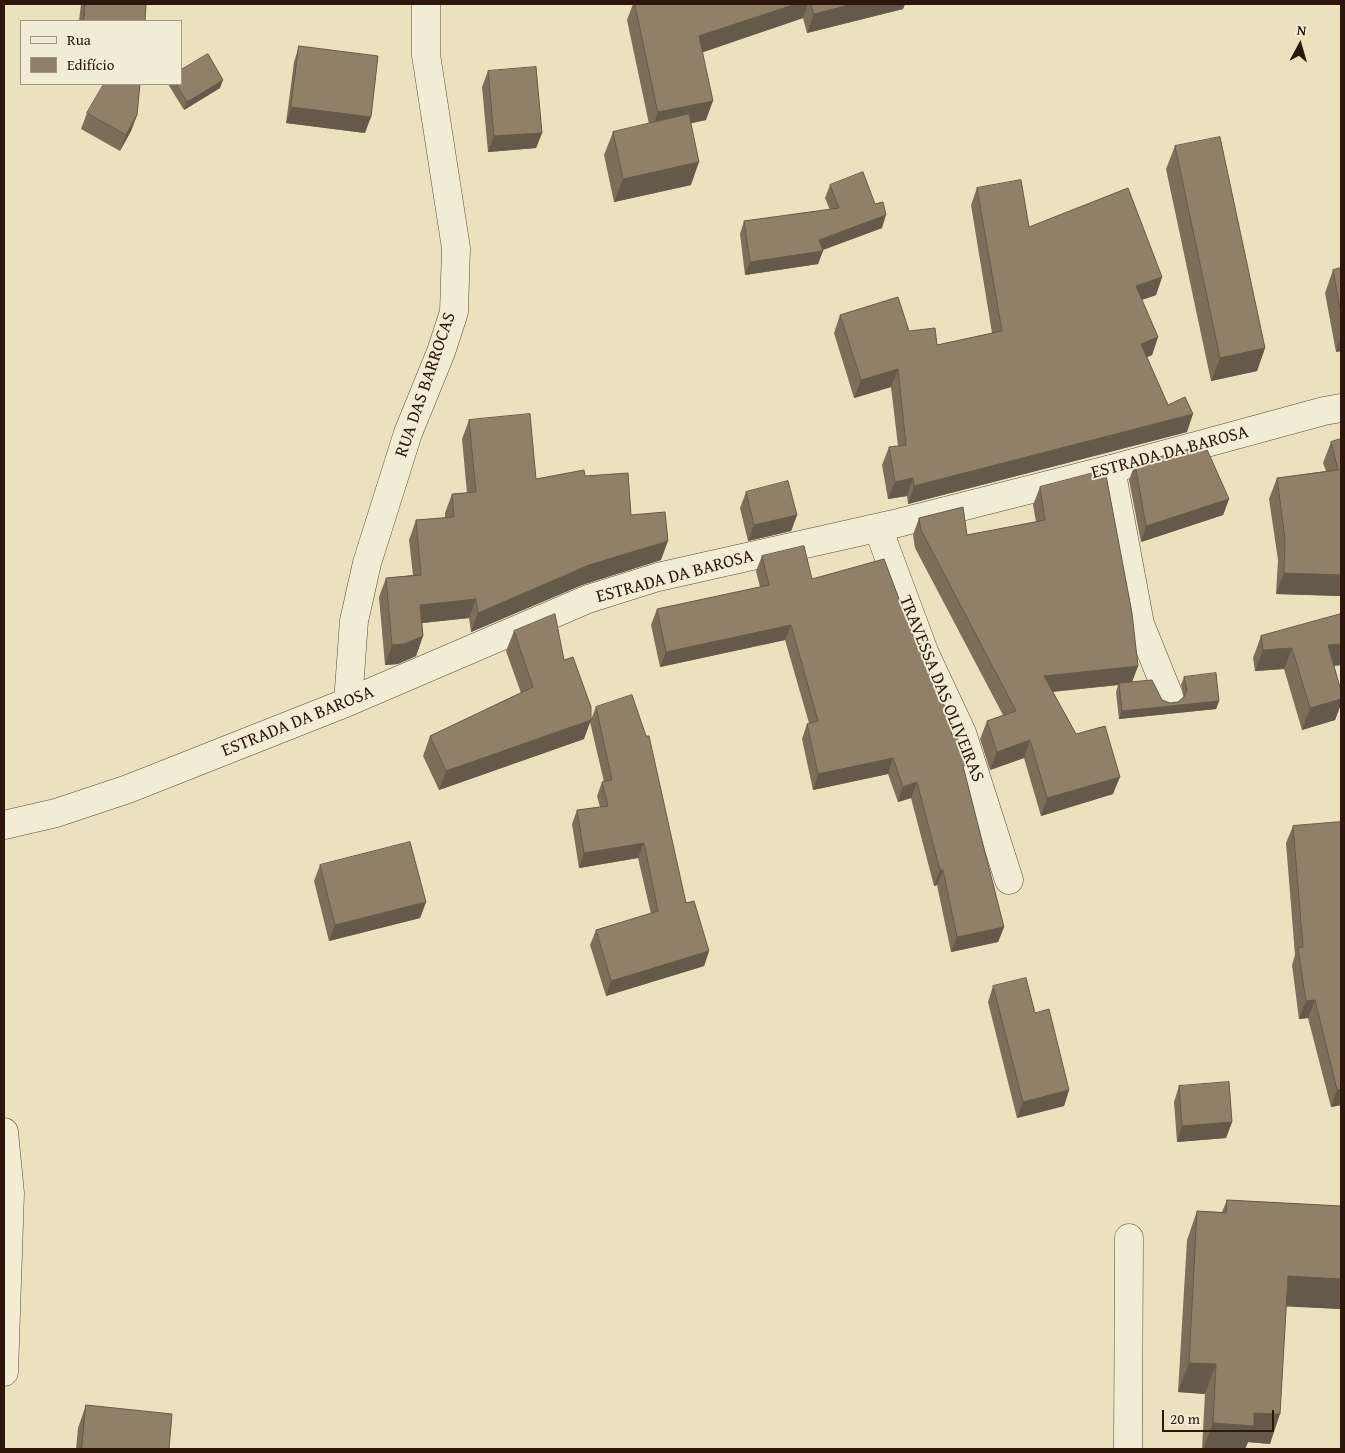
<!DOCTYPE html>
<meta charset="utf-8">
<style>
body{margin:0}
#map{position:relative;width:1345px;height:1453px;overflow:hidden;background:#ebe1bf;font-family:"Gentium Book Plus",serif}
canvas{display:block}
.frame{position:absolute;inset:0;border:5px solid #2d170a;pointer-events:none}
.legend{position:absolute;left:20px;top:20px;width:162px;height:65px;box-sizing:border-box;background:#f2ecd5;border:1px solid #a39784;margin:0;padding:6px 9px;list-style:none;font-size:15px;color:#2d170a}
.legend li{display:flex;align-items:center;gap:10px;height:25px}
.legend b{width:25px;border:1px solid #a39784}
.north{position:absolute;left:1275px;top:20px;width:50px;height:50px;-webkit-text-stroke:4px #f2ecd5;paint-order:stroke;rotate:6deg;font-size:14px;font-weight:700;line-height:20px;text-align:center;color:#2d170a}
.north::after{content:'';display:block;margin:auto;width:18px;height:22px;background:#2d170a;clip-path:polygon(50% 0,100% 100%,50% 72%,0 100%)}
.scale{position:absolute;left:1162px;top:1410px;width:112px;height:22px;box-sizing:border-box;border:2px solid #2d170a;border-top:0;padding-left:6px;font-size:15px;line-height:18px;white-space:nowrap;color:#2d170a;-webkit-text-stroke:4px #f2ecd5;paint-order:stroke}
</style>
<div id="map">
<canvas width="1345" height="1453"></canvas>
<div class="frame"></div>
<ul class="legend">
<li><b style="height:6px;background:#f2ecd5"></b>Rua</li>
<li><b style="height:14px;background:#908068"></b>Edifício</li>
</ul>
<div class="north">N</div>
<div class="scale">20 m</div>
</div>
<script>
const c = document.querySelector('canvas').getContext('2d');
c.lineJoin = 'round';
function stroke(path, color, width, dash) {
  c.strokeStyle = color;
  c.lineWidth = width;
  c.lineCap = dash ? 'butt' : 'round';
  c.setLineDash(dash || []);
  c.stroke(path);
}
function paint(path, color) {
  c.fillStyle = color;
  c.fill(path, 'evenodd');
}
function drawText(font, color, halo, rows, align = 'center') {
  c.font = font + ' "Gentium Book Plus",serif';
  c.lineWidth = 4;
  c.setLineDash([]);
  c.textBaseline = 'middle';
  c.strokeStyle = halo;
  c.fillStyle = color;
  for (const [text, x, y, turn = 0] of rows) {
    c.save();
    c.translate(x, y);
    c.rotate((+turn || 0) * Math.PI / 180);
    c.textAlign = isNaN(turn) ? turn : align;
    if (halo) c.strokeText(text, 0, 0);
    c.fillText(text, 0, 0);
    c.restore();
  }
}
const minor = new Path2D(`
 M1111 469 1140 624 1169 696
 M878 528 925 654 962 733 1009 880
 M4 1132 10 1193 4 1372
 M1128 1449 1129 1238`);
const tertiary = new Path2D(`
 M348 702 354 621 367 563 408 433 441 352 454 312 456 248 426 55V4
 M4 825 56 813 128 789 348 702 588 599 658 577 894 524 1111 469 1324 411 1341 408`);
stroke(minor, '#5c4a37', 29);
stroke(tertiary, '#5c4a37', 29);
stroke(minor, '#f2ecd5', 28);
stroke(tertiary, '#f2ecd5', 28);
paint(new Path2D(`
 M81 4H146L145 21H79Z
 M633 4H905L903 9 807 33 803 18 702 52 706 120 691 123V185L614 202 604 155 613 132 649 124 627 20Z
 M299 46 365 133 286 123 294 62Z
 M488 71 542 133 536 148 488 152 482 87Z
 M168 84H181L220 88 184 110Z
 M87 113 137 115 131 131 120 151 81 129Z
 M1175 146 1265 348 1257 371 1211 381 1166 169Z
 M830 185 882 228 823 250 818 264 745 275 740 234 744 221 830 210 825 198Z
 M977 188 1029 227 1162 277 1156 295 1142 300 1158 337 1152 355 1147 357 1168 405 1187 432 908 504 907 496 888 499 882 465 889 447 898 446 891 387 854 398 834 333 840 315 909 331 937 345 992 333 971 205Z
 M1341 268V351L1336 352 1325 293 1333 270Z
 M469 420 536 479 585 476 631 515 661 560 582 585 471 632 469 618 422 623 423 636 416 656 398 664 385 665 379 597 386 578 413 575 409 540 416 520 445 518V513L452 494 467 493 462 439Z
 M1341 439V596L1276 594 1278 560 1269 499 1277 478 1326 471 1323 463 1331 442Z
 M1135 464 1229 499 1223 515 1141 542 1129 480Z
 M1040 487 1138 666 1132 682 1162 700 1170 703 1178 702 1184 697 1181 685 1184 677 1219 701 1216 709 1119 719 1116 692 1118 685 1053 692 1076 734 1113 794 1041 816 1024 758 990 770 980 739 987 721 1003 715 915 548 913 535 919 518 967 535 1036 522 1033 505Z
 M746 492 797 515 791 531 748 541 740 508Z
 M762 556 812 579 916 644 952 735 964 771 1004 927 998 942 951 952 937 885 934 886 911 798 898 802 888 774 813 790 802 739 807 724 809 723 785 640 660 667 651 625 657 609 760 587 756 571Z
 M1341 614V665L1334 666 1341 691V704L1335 720 1302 730 1284 669 1255 671 1253 658 1261 636Z
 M514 631 564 660 584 739 439 790 423 756 430 736 521 693 506 651Z
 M596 707 709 951 704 966 606 996 590 945 596 930 651 914 638 858 579 868 572 824 577 810 600 807 597 796 602 782H604L590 722Z
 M1341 822V1105L1331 1107 1308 1018 1299 1019 1292 965 1295 955 1286 843 1293 826Z
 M320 865 426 902 420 918 329 941 314 881Z
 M993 986 1069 1090 1064 1106 1017 1118 988 1002Z
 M1179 1086 1232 1122 1226 1138 1177 1142 1174 1102Z
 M1227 1200 1341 1206V1309L1286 1306 1270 1444 1248 1442 1245 1449H1202L1205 1394 1178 1392 1187 1240 1197 1211 1222 1212Z
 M86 1405 169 1449H76L78 1428Z`), '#7c6e59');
paint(new Path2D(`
 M796 4H808L803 18 692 56 699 36Z
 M853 4H905L903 9 807 33 814 14Z
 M223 80 220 88 184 110 187 102Z
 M713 101 706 120 651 132 658 112Z
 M291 107 371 117 365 133 286 123Z
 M137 115 131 131 120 151 126 135Z
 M542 133 536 148 488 152 494 136Z
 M699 162 691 185 614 202 623 179Z
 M886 215 882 228 817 252 823 251 818 264 745 275 750 262 819 240Z
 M1162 277 1156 295 1129 304 1136 286Z
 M1341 336V351L1336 352Z
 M1158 337 1152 355 1135 362 1141 344Z
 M1265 348 1257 371 1211 381 1220 358Z
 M898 369 891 387 854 398 861 380Z
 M1193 414 1187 432 908 504 914 486Z
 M913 478 907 496 888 499 895 482Z
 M1229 499 1223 515 1141 542 1146 526Z
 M797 515 791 531 748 541 754 525Z
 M668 541 661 560 582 585 471 632 478 613 589 565Z
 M1284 573 1341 575V596L1276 594Z
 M476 599 469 618 413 624 420 605Z
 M791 625 785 640 660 667 666 652Z
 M423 636 416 656 398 664 385 665 392 645Z
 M1341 644V665L1320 667 1328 645Z
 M1292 648 1284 669 1255 671 1263 650Z
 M1138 666 1131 684 1119 683 1118 685 1037 693 1044 676Z
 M1341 699V704L1335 720 1302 730 1310 708Z
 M1219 701 1216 709 1119 719 1122 711Z
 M591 720 584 739 439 790 446 771Z
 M1030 740 1024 758 990 770 997 752Z
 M893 758 888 774 813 790 818 774Z
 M1120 777 1113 794 1041 816 1047 798Z
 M917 782 911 798 898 802 903 787Z
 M644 843 638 858 579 868 584 853Z
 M940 870H943L937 885 934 886Z
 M426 902 420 918 329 941 335 925Z
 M1004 927 998 942 951 952 957 937Z
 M709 951 704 966 606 996 611 981Z
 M1315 1000 1308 1018 1299 1019 1306 1001Z
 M1341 1089V1105L1331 1107 1337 1090Z
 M1069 1090 1064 1106 1017 1118 1023 1102Z
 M1232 1122 1226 1138 1177 1142 1182 1126Z
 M1288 1276 1341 1279V1309L1277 1306Z
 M1189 1363 1216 1364 1205 1394 1178 1392Z
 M1254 1413 1280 1414 1270 1444 1248 1442 1245 1449H1203L1213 1423Z`), '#655a49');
const building = new Path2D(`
 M85 4H146L145 21H84Z
 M635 4H796L699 36 713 101 658 112Z
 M811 4H853L814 14Z
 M299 46 378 56 371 117 291 107Z
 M208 54 223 80 187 102 176 84H181V70Z
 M536 67 542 133 494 136 488 71Z
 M104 84H140L137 115 126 135 87 113Z
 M689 114 699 162 623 179 613 132Z
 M1220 137 1265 348 1220 358 1175 146Z
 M863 172 875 204 883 202 886 215 819 240 823 251 750 262 744 221 839 208 830 185Z
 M1021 180 1029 227 1128 188 1162 277 1136 286 1158 337 1141 344 1168 405 1185 397 1193 414 914 486 913 478 895 482 889 447 906 445 898 369 861 380 840 315 898 297 909 331 935 328 937 345 1002 331 977 188Z
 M1341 268V314L1333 270Z
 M530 414 536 479 584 470 585 476 628 473 631 515 665 512 668 541 589 565 478 613 476 599 420 605 423 636 405 644 392 645 386 578 421 575 416 520 454 517 452 494 476 492 469 420Z
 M1341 439V575L1284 573 1285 539 1277 478 1338 470 1331 442Z
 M1205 445 1229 499 1146 526 1135 464Z
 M1105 470 1132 613 1138 666 1044 676 1076 734 1105 726 1120 777 1047 798 1030 740 997 752 987 721 1016 711 921 530 919 518 963 507 967 535 1045 520 1040 487Z
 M788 481 797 515 754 525 746 492Z
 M804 546 812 579 884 559 916 644 945 707 952 735 956 733 966 765 963 766 1004 927 957 937 943 870H940L917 782 903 787 893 758 818 774 807 724 818 721 791 625 666 652 657 609 769 585 762 556Z
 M555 614 564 660 573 657 591 707V720L446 771 430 736 533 687 514 631Z
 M1341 614V644L1328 645 1341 691V699L1310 708 1292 648 1263 650 1261 636Z
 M1216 673 1219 701 1122 711 1119 683 1152 680 1162 700 1170 703 1178 702 1184 697 1187 690 1184 677Z
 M632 695 646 736H649L686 903 694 901 709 951 611 981 596 930 658 911 644 843 584 853 577 810 608 806 602 782 612 780 596 707Z
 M1341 822V1089L1337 1090 1315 1000 1306 1001 1298 948 1303 947 1293 826Z
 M410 842 426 902 335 925 320 865Z
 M1026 978 1035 1013 1049 1009 1069 1090 1023 1102 993 986Z
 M1229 1082 1232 1122 1182 1126 1179 1086Z
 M1227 1200 1341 1206V1279L1288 1276 1280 1414 1254 1413V1426L1213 1423 1216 1364 1189 1363 1197 1211 1226 1213Z
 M86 1405 172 1414 169 1449H82Z`);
paint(building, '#908068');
stroke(building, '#655a49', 1);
drawText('18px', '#2d170a', '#f2ecd5', [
 ["RUA DAS BARROCAS",426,385,-71],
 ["ESTRADA DA BAROSA",1170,453,-15],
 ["ESTRADA DA BAROSA",675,577,-15],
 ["TRAVESSA DAS OLIVEIRAS",941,689,68],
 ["ESTRADA DA BAROSA",298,722,-22]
]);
</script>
